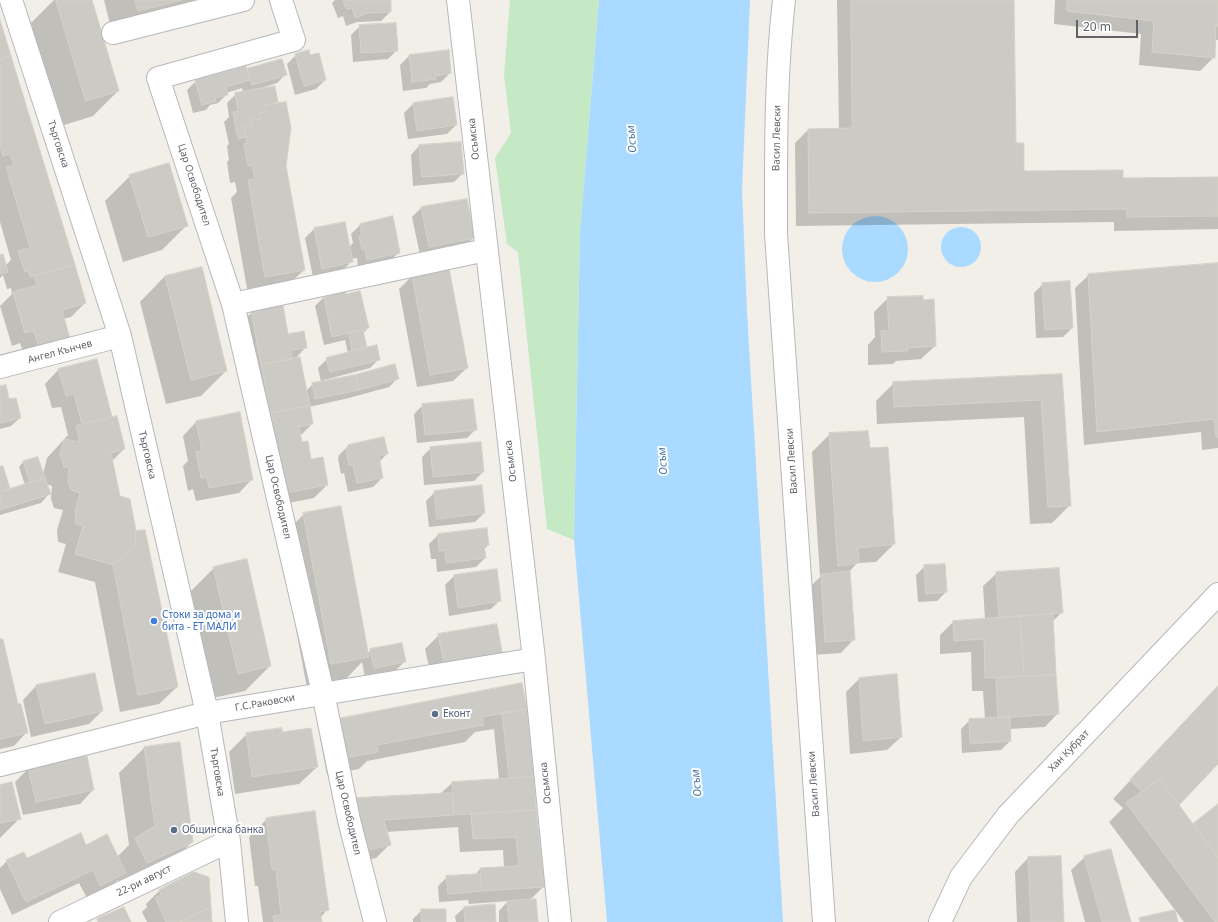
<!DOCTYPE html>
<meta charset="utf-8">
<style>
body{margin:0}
#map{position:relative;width:1218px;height:922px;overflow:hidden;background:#f1efe8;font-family:"Noto Sans",sans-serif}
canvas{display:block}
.scale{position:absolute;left:1076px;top:20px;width:62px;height:18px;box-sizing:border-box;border:2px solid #5f6368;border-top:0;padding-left:5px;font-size:12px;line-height:14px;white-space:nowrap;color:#5f6368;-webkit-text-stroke:3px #fff;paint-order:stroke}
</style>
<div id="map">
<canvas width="1218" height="922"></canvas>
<div class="scale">20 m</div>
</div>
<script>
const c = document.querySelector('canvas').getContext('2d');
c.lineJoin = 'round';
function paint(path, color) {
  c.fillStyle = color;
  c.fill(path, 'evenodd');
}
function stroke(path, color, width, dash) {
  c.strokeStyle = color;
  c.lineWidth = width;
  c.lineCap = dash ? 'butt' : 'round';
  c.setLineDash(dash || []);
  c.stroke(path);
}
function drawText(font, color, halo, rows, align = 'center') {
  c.font = font + ' "Noto Sans",sans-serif';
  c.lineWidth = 4;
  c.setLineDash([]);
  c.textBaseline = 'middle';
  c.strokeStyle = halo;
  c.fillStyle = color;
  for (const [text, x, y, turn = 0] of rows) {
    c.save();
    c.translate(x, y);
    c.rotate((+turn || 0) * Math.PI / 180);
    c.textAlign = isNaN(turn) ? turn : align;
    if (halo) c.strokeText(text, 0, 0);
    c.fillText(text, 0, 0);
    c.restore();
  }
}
paint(new Path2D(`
 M510 0H599L580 232 574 540 547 529 518 252 507 244 495 158 511 133 504 75Z`), '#c5e8c5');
paint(new Path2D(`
 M599 0H750L742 190 747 312 783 922H607L574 540 580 232Z
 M842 249a33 33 0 1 1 66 0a33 33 0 1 1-66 0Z
 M941 247a20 20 0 1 1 40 0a20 20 0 1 1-40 0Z`), '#aadaff');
paint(new Path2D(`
 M54 0H91L118 91 93 116 61 126 31 23Z
 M104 0H251L113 36Z
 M335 0H390V12L381 21 357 22 346 26 343 16 338 18 332 3Z
 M837 0H1013L1015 144 1023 172 1122 179 1218 177V229L1114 231V222L796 226 795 143 808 130H839Z
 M1055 0H1218V40H1214V57L1200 71 1139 65 1141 34 1054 24Z
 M0 23 85 303 71 317 63 319 26 361 20 343 12 346 0 306 12 294 11 288 7 289 3 275 0 278V256L5 266 11 260 0 222Z
 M360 26 397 50 388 59 353 62 351 35Z
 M296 55 325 80 316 89 295 95 287 64Z
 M409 56 450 73 441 82 430 84 426 88 403 91 400 65Z
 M281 60 286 74 277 83 258 89 277 103 275 105 304 270 286 287 248 294 231 198 237 192 235 182 230 183 227 162 229 160 227 146 229 144 224 122 229 117 227 103 236 94 243 93 242 88 226 93 227 94 218 103 210 105 206 110 193 113 187 90 196 81Z
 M452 98 456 125 447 134 408 139 404 113 413 104Z
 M419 146 463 173 454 182 413 186 411 155Z
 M130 176 187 225 162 250 123 262 105 201Z
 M421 208 474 237 465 246 420 255 412 217Z
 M360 225 399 252 390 261 358 268 357 258 351 259 352 261 343 270 313 277 305 238 314 229 349 247 353 243 351 234Z
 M1218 264V448L1202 450 1201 432 1084 445 1075 288 1089 275Z
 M165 276 226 371 201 396 166 404 140 302Z
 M412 276 467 368 453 381 417 387 399 289Z
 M1043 284 1072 328 1063 337 1036 338 1034 293Z
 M324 297 368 328 363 333 366 349 379 359 370 368 324 380 325 382 394 365 398 378 389 387 349 398 309 407 312 424 300 436 301 443 327 485 314 498 272 506 238 326 252 312 306 347 294 360 306 391 313 384 321 382 318 368 327 359 348 353 345 340 324 345 315 306Z
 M888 298 935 346 921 359 896 361 893 364 868 365V345L875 337 874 312Z
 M96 360 111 417 109 419 124 449 112 461 119 497 136 532 177 687 159 704 120 712 95 582 58 572 66 544 58 542 57 530 63 510 54 508 51 499 52 486 46 484 49 494 41 503 0 515V467L10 490 25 485 19 467 23 462 37 458 43 474 47 458 68 435 61 407 52 408 45 384 58 370Z
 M1061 375 1070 505 1052 523 1030 524 1024 417 877 424 876 401 894 383Z
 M0 387 20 418 11 426 0 429Z
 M423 405 476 429 467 438 417 443 414 414Z
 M196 422 252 479 239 493 196 501 193 489 188 491 183 466 188 461 183 436Z
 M830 434 869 450 894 544 876 562 857 563 849 572 854 639 841 653 812 655 808 589 820 577 812 452Z
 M348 446 387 454 379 462 382 478 373 487 348 492 344 473 341 474 338 459 339 455Z
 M431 448 483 472 474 481 424 485 422 457Z
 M435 492 484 513 475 522 429 527 426 501Z
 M304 514 367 654 371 650 405 661 396 670 365 677 362 662 343 682 307 688 279 539Z
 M438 535 488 545 484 550 485 558 476 567 437 572 436 559H431L429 544Z
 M925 566 946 592 937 601 918 602 916 575Z
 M214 568 270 666 245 691 213 698 189 593Z
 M997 573 1062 612 1052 622 1058 713 1045 727 1009 729 1010 741 1001 750 962 753 961 729 970 720 985 719 983 691H972L971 652 940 654V635L953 622 985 620 983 586Z
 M454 576 500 600 491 609 449 616 445 585Z
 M496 625 432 681 425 649 439 635Z
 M0 640 17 706 27 732 14 746 0 749Z
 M859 679 901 737 887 750 850 754 846 692Z
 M36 686 102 711 89 724 31 737 23 700Z
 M1218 686V763L1178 805 1193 825 1218 806V922H1184L1109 822 1123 808 1113 799Z
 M526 709 544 886 530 900 537 922H499V911L508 901 469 904 468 900 439 902 438 886 447 877 475 875 480 869 504 868 503 850 460 852 458 827 386 832 390 844 376 858 356 863V799L440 794 452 783 499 780 494 729 475 732 465 742 367 761 359 769 327 775 320 738 337 720Z
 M282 733 317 767 299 784 235 794 229 752 247 734Z
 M144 748 192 842 167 867 122 888 118 880 111 886 87 898 79 883 12 915 0 889V868L7 861 27 860 86 846 117 857 129 845 119 773Z
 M28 769 93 790 80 804 23 815 15 782Z
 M0 786 20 818 0 838Z
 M267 819 328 909 320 918 321 922H263L258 886H255L249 837Z
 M1085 857 1130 922H1085L1071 870Z
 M1028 858 1063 922H1017L1015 872Z
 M194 873 210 922H147L142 912 147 907 146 904 159 891Z
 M464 908 495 922H456L455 916Z
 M422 910 445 922H413V919Z`), '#0003');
const building = new Path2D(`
 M56 0H92L119 91 86 101Z
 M135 0H182L138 11Z
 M343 0H391V12L367 13 355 18 352 8 347 9Z
 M851 0H1014L1016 143H1024V171L1123 170V178L1218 177V216L1127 217V209L809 213 808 129 852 128Z
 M1067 0H1218V26H1216L1215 58 1152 52 1154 21 1067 11Z
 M0 20 11 56 0 59Z
 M396 23 398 51 361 53 359 25Z
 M309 50 310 55 319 53 326 80 304 86 295 54Z
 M449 50 451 73 435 76 436 79 412 82 409 55Z
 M11 56 75 265 30 277 28 271 25 272 18 251 30 248 6 167 14 166 10 154 3 156 0 146V59Z
 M282 59 287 75 252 85 247 69Z
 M246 66 250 80 226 87 228 95 215 98 216 101 202 105 195 80Z
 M275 86 278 103 265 105 266 112 259 113 260 119 251 120 252 126 244 127 246 137 238 139 233 112 238 111 235 93Z
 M453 97 457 125 417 131 413 103Z
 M286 102 291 128 286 166 305 270 265 277 248 180 255 179 252 165 248 166 244 144 247 143 244 127 252 126 251 120 260 119 259 113 266 112 265 105Z
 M461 142 464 174 422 177 419 145Z
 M169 163 188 226 148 237 129 175Z
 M467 199 475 238 429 247 421 207Z
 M393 216 400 253 367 260 365 249 362 250 359 236H362L360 224Z
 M345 222 353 262 322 269 314 228Z
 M3 254 8 272 0 274V255Z
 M1218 263V437H1216L1214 419 1097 432 1088 274Z
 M75 265 86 303 62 310 70 339 39 348 34 331 25 333 13 292 37 285 34 276Z
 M202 267 227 371 191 380 165 276Z
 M449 268 468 368 430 375 412 275Z
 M1070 281 1073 328 1045 330 1042 283Z
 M360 291 369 328 332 337 324 297 345 292 346 294Z
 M923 296V300L934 299 936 346 907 348 908 351 882 352 881 331H889L887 297Z
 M283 305 288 334 304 331 307 348 291 350 292 359 261 365 251 311Z
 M363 330 367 348 352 351 349 333Z
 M377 345 380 360 330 372 326 358Z
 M300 357 310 406 271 413 261 365Z
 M97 359 112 417 82 424 74 394 66 396 58 369Z
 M395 364 399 379 359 390 356 375Z
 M1062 374 1071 506 1048 507 1041 400 894 407 893 382Z
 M356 375 359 390 315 399 312 383Z
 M6 385 9 399 16 398 21 418 0 423V386Z
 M473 399 477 430 425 435 422 404Z
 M310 406 313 424 299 427 302 442 308 441 311 459 323 457 328 485 285 493 271 413Z
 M240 412 253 480 209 488 207 477 201 478 196 452 202 451 196 421Z
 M117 416 125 449 111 453 120 496 130 499 136 531 135 547 113 565 75 554 83 526 76 524 75 512 80 493 71 490 68 481 69 468 64 467 60 454 64 439 80 442 76 426Z
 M868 431 870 448 888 447 895 544 858 548 859 563 838 566 829 433Z
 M384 437 388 454 379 456 383 478 357 483 353 465H349L346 449H348V445Z
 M481 442 484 472 433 477 430 447Z
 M38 457 45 478 30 483 23 461Z
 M0 466H3L10 489 0 492Z
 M45 478 51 494 0 510V492Z
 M482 485 485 513 437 519 434 491Z
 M341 506 369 657 331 664 303 513Z
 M487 528 489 545 484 546 486 558 446 563 445 550 439 551 438 534Z
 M145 530 178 687 138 695 113 565 135 547 136 531Z
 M247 559 271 666 238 674 213 567Z
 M945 564 947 592 926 594 924 565Z
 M1059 568 1063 613 999 618 996 572Z
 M497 569 501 601 458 608 454 575Z
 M850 571 855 640 825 642 821 575Z
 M1053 614 1056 675 1024 676 1020 616Z
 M1020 616 1024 676 985 678 984 639 954 641 953 621Z
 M497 624 503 657 445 668 438 634Z
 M0 639H3L18 704H21L28 733 0 739Z
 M402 643 406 662 374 668 370 649Z
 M95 673 103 711 45 724 36 685Z
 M897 674 902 737 863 741 859 678Z
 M1056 675 1059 714 998 718 996 678Z
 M522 683 527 709 482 717 484 725 377 745 378 752 344 758 337 719Z
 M1218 686V764L1179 805 1160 779 1142 792 1130 780Z
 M527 709 534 777 509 778 502 713Z
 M1010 717 1011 741 970 744 969 719Z
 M282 728V732L311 728 318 767 252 777 246 733Z
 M180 742 193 842 147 863 135 838 155 826 144 747Z
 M87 756 94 790 36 802 28 768Z
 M534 777 536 810 454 815 452 782Z
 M1160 779 1218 858V922H1215L1126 803Z
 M12 782 21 819 0 823V785Z
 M453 793 454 815 384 820 391 845 369 850 355 798Z
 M1218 804V858L1193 824Z
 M536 810 545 887 482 891 480 868 519 866 516 837 473 839 471 814Z
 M315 811 329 910 320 912 322 922H274L273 916 281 915 276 869H272L266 818Z
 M81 833 86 845 107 834 126 873 100 886 93 870 26 902 6 860 24 852 27 858Z
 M1111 849 1131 922H1102L1084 856Z
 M1061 856 1064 922H1031L1028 857Z
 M194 872 209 877 211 907 180 922H166L155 898 161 895 159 890Z
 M480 874 482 891 448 894 446 876Z
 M536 899 538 922H509L507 901Z
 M495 904 496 922H465L464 907Z
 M124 907 131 922H98L97 919Z
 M211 907 212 922H180Z
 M421 909H446V922H422Z
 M1175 910 1178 922H1140L1139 918Z`);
paint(building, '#cccac5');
stroke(building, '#d6d1c6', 1);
const minor = new Path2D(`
 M11 0 120 336 207 713 229 841 237 922
 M281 0 294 40 158 78 233 304 323 693 349 820 375 922
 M458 0 534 659 560 922
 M784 0C775 78 776 156 776 234L824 922
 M113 33 243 0
 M233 304 486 250
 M0 367 120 336
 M0 765 207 713 534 659
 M60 922 229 841
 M940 922 961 877 1008 815 1218 594`);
stroke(minor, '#b5b8bc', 24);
stroke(minor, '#fff', 22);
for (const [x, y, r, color] of [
 [154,621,4,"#3f7fe0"],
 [435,714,4,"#5c6f8a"],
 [174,830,4,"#5c6f8a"]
]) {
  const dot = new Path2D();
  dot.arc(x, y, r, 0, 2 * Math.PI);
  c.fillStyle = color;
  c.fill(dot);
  stroke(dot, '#fff', 1.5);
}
drawText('10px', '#5f6368', '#fff', [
 ["Васил Левски",777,138,-89],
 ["Осъмска",474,139,-96],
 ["Търговска",58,144,72],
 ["Цар Освободител",194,185,72],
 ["Ангел Кънчев",60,352,-15],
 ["Търговска",147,455,77],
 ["Осъмска",511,461,-97],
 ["Васил Левски",792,461,-94],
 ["Цар Освободител",278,497,77],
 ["Г.С.Раковски",265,703,-10],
 ["Хан Кубрат",1069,751,-46],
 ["Търговска",217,772,81],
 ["Осъмска",546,783,-96],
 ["Васил Левски",814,784,-94],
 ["Цар Освободител",348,813,77],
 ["22-ри август",144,881,-26]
]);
drawText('10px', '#366cbe', '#fff', [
 ["Стоки за дома и",162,615],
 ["бита - ЕТ МАЛИ",162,627]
], 'left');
drawText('10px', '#4e5e75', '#fff', [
 ["Еконт",443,714],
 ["Общинска банка",182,830]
], 'left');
drawText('italic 11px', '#4174aa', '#fff', [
 ["Осъм",632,139,-95],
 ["Осъм",663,461,-95],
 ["Осъм",697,783,-96]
]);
</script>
